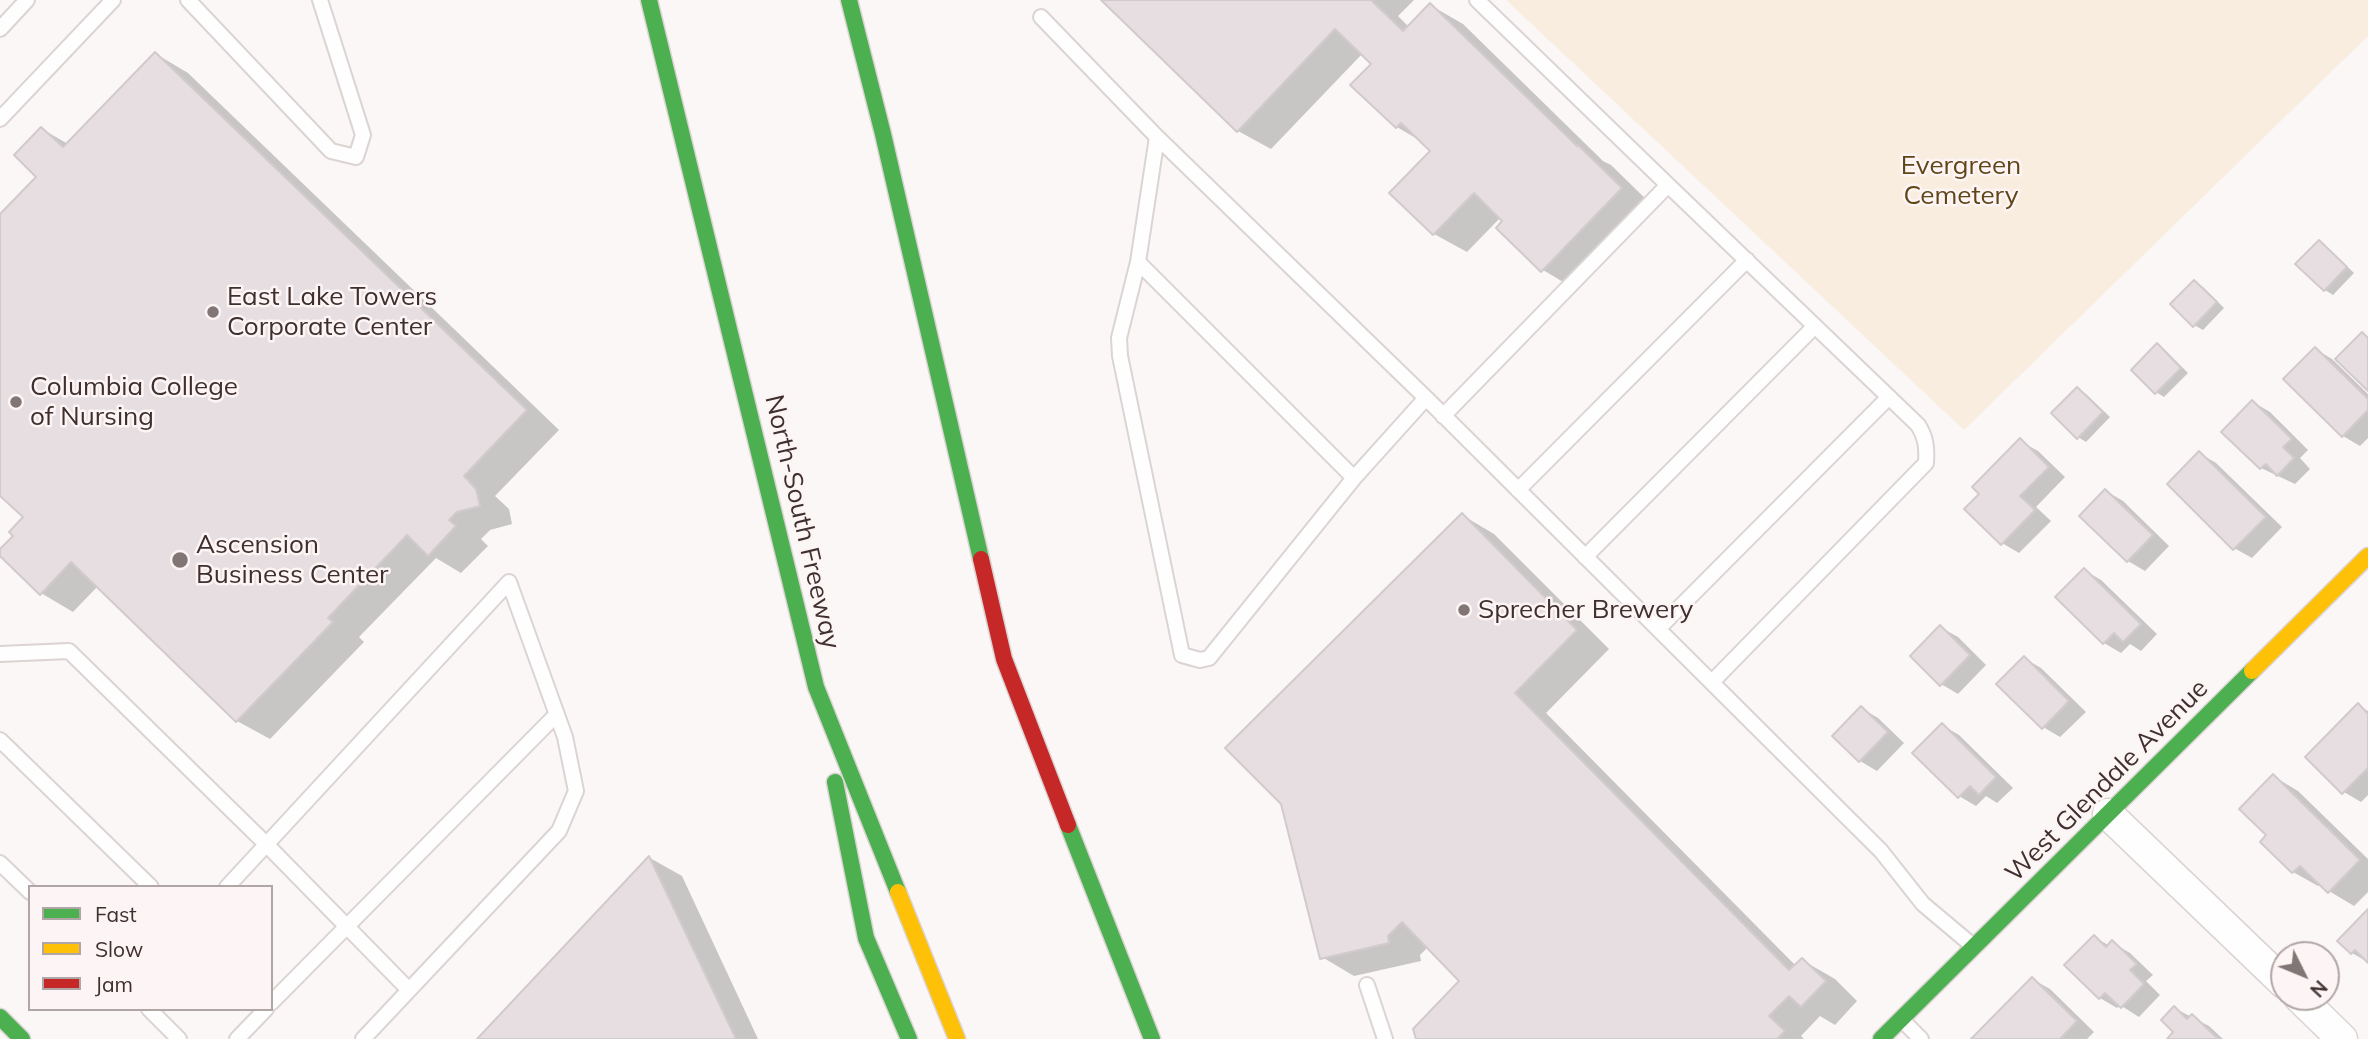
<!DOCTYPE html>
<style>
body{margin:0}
#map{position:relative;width:2368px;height:1039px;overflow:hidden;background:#fbf7f7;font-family:Mulish,sans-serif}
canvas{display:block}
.legend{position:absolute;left:28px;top:885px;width:245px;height:126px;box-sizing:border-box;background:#fdf5f5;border:2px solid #b1a6a6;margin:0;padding:9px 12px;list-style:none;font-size:21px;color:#3f2f2f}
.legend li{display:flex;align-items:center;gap:14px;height:35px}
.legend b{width:35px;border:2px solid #b1a6a6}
.north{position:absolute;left:2270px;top:941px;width:70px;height:70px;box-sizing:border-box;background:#fdf5f5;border:2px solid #b1a6a6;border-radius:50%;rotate:133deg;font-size:19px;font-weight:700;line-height:28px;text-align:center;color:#3f2f2f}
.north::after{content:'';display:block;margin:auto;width:24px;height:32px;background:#817575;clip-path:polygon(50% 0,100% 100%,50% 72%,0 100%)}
</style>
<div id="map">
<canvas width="2368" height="1039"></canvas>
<ul class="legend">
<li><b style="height:9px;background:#4caf50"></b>Fast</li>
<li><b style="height:9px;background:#ffc107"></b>Slow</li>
<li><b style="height:9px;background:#c62828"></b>Jam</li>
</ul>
<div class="north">N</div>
</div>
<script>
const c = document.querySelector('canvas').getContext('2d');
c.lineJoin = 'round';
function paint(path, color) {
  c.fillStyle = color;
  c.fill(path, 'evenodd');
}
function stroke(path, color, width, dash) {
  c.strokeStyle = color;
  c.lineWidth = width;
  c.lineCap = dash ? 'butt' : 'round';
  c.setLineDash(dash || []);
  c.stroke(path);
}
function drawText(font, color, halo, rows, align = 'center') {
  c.font = font + ' Mulish,sans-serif';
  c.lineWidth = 5;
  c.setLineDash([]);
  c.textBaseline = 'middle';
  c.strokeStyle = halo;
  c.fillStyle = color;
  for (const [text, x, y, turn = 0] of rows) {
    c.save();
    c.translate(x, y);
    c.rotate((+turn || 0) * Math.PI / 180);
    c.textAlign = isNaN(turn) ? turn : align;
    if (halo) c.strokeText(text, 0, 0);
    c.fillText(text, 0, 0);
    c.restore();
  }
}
paint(new Path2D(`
 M1506 0H2368V36L1964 430Z`), '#f9eddf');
paint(new Path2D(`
 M1103 0H1414L1398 16 1409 27 1430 5 1463 24 1603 161 1611 165 1654 207 1575 289 1543 270 1498 228 1505 221 1501 217 1467 252 1434 234 1433 151 1424 143 1397 127 1373 63 1363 53 1271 149 1238 131Z
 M156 54 188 73 559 430 495 496 509 509 512 524 490 530 481 539 488 546 461 573 436 558 359 637 364 642 270 739 237 721 98 586 73 612 41 593 0 554V551L15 536 25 517 0 493V217L39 177 42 129 68 144Z
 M2319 242 2327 247 2354 273 2333 295 2325 290Z
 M2194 282 2203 287 2224 308 2203 330 2194 325Z
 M2157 346 2165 350 2188 373 2164 397 2156 392Z
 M2315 349 2332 359 2368 394V438L2360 446 2343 436Z
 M2078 389 2086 394 2110 417 2086 442 2078 437Z
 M2253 402 2270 412 2308 450 2300 458 2310 469 2295 484 2261 468Z
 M2020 441 2038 451 2065 477 2036 507 2051 521 2019 553 2002 543 1981 494Z
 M2199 453 2216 463 2282 527 2252 558 2234 548Z
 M2106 491 2123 501 2169 546 2145 571 2128 561Z
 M1462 515 1494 534 1609 649 1546 713 1796 966 1802 960 1835 979 1857 1001 1835 1025 1820 1016 1801 1036 1804 1039H1417L1462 981 1428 947 1420 955 1421 961 1354 976 1322 957Z
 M2084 570 2101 580 2157 634 2141 651 2130 644 2121 653 2104 643 2057 597Z
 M1940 627 1958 637 1986 665 1958 694 1941 684Z
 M2024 658 2041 668 2086 712 2060 737 2043 727Z
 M2358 706 2368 711V795L2361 802 2344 792Z
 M1861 708 1878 718 1904 743 1877 771 1860 761Z
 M1942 725 1959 735 2013 788 1997 803 1986 796 1976 806 1959 796Z
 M2273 776 2298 791 2368 859V892L2354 906 2329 891 2321 884 2318 886 2293 872 2269 835Z
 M650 858 682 876 758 1039H480Z
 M2368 912V962L2352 953Z
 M2094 937 2110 946 2113 943 2130 953 2153 975 2146 981 2160 995 2139 1017 2120 1005 2117 1008 2100 998Z
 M2032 979 2050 989 2094 1032 2087 1039H1973Z
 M2174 1008 2209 1026 2223 1039H2169L2176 1032Z`), '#0003');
const building = new Path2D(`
 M1101 0H1371L1403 31 1430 3 1577 146 1578 145 1622 188 1541 272 1496 228 1502 221 1474 193 1433 235 1389 193 1430 151 1401 123 1396 128 1350 85 1371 64 1335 29 1237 132Z
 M155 52 527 410 464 476 476 489 480 506 457 512 449 520 456 526 428 556 407 535 328 618 333 622 236 722 71 562 40 595 0 556V549L13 536 9 532 23 517 0 496V214L36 177 14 155 41 127 63 147Z
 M2319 240 2347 267 2324 291 2295 264Z
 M2194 280 2217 302 2193 327 2170 304Z
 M2362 332 2368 338V391L2335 359Z
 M2157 343 2181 368 2155 394 2131 370Z
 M2315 347 2368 399V410L2342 437 2283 379Z
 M2077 387 2103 412 2077 439 2051 413Z
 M2252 400 2292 439 2283 447 2294 458 2277 476 2266 464 2260 469 2221 432Z
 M2020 438 2049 467 2020 496 2035 510 2001 545 1964 509 1979 494 1972 487Z
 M2199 451 2266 517 2233 550 2167 484Z
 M2105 489 2153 535 2127 562 2079 516Z
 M1462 513 1577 630 1515 693 1789 970 1802 958 1826 981 1801 1007 1789 996 1769 1016 1785 1031 1777 1039H1416L1413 1029 1459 981 1402 922 1388 936 1389 943 1320 959 1281 804 1225 748Z
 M2084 568 2141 624 2123 642 2114 633 2103 644 2055 597Z
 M1940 625 1970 655 1940 686 1910 656Z
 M2024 656 2069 701 2042 729 1996 684Z
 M2358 703 2368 714V768L2342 794 2305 757Z
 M1861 706 1888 732 1859 762 1832 736Z
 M1942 723 1996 777 1979 795 1970 786 1958 798 1912 753Z
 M2273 774 2360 860 2328 893 2300 866 2292 873 2260 842 2266 835 2239 809Z
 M649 856 736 1039H477Z
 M2368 909V963L2355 950 2351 954 2337 941Z
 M2094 935 2106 947 2112 940 2137 964 2130 970 2144 984 2121 1008 2105 993 2099 999 2064 965Z
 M2032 977 2077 1021 2060 1039H1971Z
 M2174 1006 2187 1019 2192 1014 2218 1039H2167L2173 1032 2161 1020Z`);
paint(building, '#e6dee0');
stroke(building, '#d2cacd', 2);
const lane = new Path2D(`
 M188 0 331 151 356 157 363 135 320 0
 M1041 17 1157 137 1138 262 1354 478 1426 398 1881 851 1923 904 1973 946
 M0 29 27 0
 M0 119 113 0
 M1157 137 1426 398
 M1668 185 1918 425C1926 437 1927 448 1926 463L1712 682
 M1138 262 1119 338 1120 356 1182 655 1200 660 1209 658 1354 478
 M1443 416 1668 185 1477 0
 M1518 490 1747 260
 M1585 557 1815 326
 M1658 629 1889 397
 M0 654 69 651 266 844 409 990
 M0 740 151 887
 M0 863 30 892
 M227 887 509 582 565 737 576 791 559 831 363 1039
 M1367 985 1385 1039
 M271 1003 557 714
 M149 1009 179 1039
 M1902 1020 1921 1039
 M237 1039 266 1009`);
const street = new Path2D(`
 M2108 814 2284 983
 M2299 997 2342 1039`);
const fast = new Path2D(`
 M649 0 816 687 898 892
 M849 0 883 134 981 559
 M835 782 866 938 909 1039
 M1068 825 1152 1039
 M0 1017 22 1039
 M1881 1039 2252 671`);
const slow = new Path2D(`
 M2252 671 2368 556
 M898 892 957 1039`);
const jam = new Path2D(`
 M981 559 1004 659 1068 825`);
stroke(lane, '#dcd3d3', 18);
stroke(street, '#dcd3d3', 33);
stroke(fast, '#dcd3d3', 19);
stroke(slow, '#dcd3d3', 19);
stroke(jam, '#dcd3d3', 19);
stroke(lane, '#fefefe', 14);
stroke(street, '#fefefe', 30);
stroke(fast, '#4caf50', 16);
stroke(slow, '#ffc107', 16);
stroke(jam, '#c62828', 16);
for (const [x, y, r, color] of [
 [213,312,7,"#817575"],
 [16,402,7,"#817575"],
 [180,560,9,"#817575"],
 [1464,610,7,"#817575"]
]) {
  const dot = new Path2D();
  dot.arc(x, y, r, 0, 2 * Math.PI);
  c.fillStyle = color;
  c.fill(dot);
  stroke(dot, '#fdf5f5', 2.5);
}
drawText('26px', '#604517', '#fdf5f5', [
 ["Evergreen",1961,166],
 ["Cemetery",1961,196]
]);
drawText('26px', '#3f2f2f', '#fdf5f5', [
 ["East Lake Towers",227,297],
 ["Corporate Center",227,327],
 ["Columbia College",30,387],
 ["of Nursing",30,417],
 ["Ascension",196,545],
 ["Business Center",196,575],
 ["Sprecher Brewery",1478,610]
], 'left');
drawText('26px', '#3f2f2f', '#fdf5f5', [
 ["North-South Freeway",802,522,77],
 ["West Glendale Avenue",2107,781,-45]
]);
</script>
